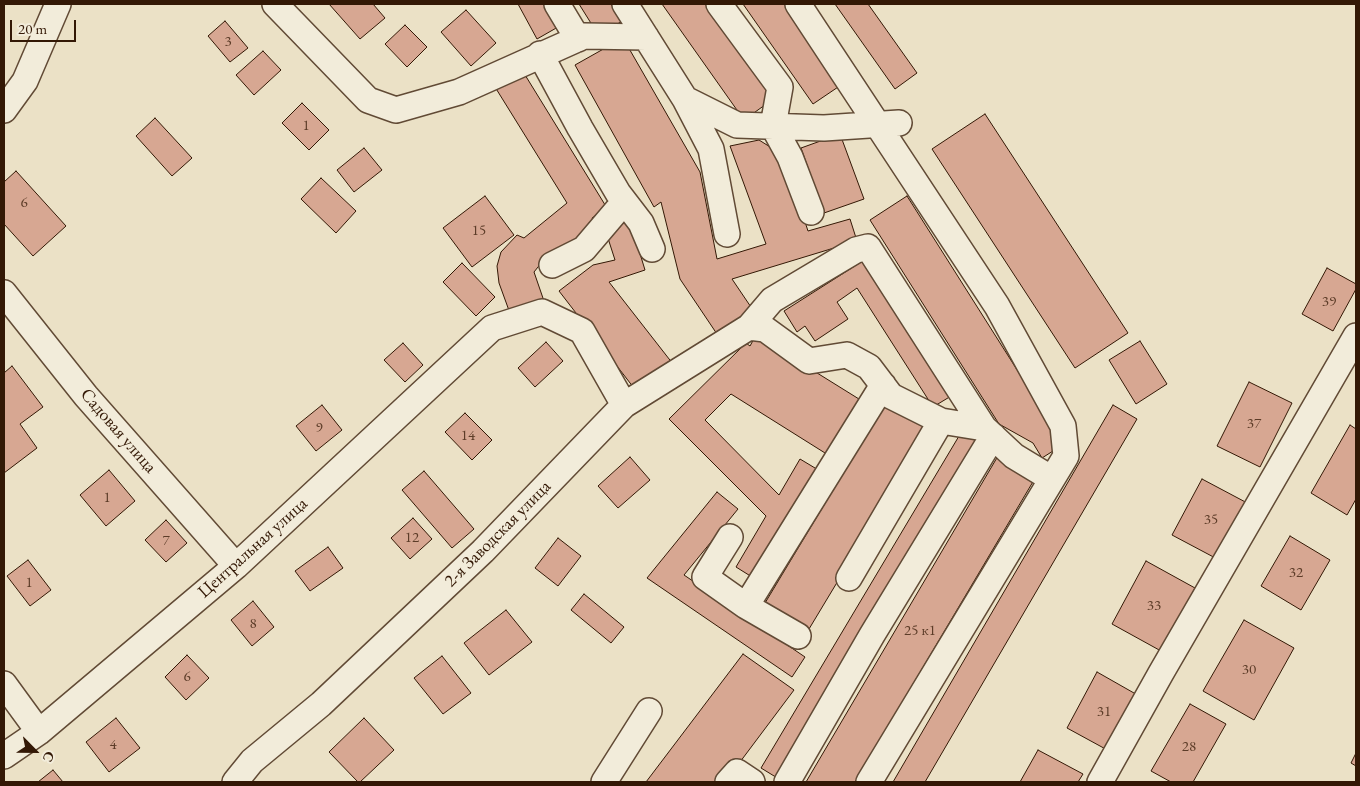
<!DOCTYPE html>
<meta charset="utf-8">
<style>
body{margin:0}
#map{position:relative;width:1360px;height:786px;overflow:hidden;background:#ebe1c6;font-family:"EB Garamond",serif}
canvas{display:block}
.frame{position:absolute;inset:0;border:5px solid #331805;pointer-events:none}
.north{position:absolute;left:10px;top:726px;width:50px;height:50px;-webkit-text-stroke:4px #f2ecda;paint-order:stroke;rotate:113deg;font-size:14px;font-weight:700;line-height:20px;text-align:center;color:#331805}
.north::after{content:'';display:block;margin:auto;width:18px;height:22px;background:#331805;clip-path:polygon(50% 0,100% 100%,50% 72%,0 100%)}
.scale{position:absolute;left:10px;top:20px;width:66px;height:22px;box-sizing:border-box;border:2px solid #331805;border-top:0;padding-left:6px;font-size:15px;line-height:18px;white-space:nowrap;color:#331805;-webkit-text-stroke:4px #f2ecda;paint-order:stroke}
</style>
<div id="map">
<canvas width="1360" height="786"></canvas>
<div class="frame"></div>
<div class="north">С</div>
<div class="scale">20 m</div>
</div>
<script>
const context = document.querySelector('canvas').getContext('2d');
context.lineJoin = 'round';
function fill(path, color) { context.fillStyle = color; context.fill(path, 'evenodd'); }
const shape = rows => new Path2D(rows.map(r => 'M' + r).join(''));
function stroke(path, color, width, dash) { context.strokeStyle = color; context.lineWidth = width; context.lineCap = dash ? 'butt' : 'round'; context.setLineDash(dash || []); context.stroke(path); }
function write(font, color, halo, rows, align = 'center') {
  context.font = font + ' "EB Garamond",serif'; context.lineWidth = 5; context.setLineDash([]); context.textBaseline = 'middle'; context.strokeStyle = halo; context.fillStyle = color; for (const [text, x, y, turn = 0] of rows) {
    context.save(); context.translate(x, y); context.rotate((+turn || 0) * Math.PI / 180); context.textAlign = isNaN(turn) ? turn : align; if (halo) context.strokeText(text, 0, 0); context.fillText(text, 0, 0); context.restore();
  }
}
const building = shape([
 [329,4,373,4,385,18,360,39,329,4],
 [518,4,545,4,558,27,537,39,518,4],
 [579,4,611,4,622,21,599,36,579,4],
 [662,4,710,4,776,97,744,120,662,4],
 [743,4,789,4,844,83,813,104,743,4],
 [835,4,868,4,917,73,895,89,835,4],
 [466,10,496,43,471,66,441,32,466,10],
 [225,21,248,48,230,62,208,36,225,21],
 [405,25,427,47,407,67,385,44,405,25],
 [623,38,700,172,717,259,766,244,730,146,759,140,783,155,808,231,850,219,857,241,732,279,755,313,719,337,680,279,661,202,654,207,575,65,623,38],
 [263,51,281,70,254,95,236,75,263,51],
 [522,70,607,208,592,218,597,226,542,262,534,272,545,304,511,316,499,283,497,266,501,252,517,235,524,238,567,203,495,87,522,70],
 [302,103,329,130,309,150,282,123,302,103],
 [985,114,1128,333,1075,368,932,149,985,114],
 [155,118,192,158,172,176,136,136,155,118],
 [840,134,864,199,824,213,801,148,840,134],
 [364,148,382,170,354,192,337,170,364,148],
 [16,171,66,226,33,256,4,224,4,182,16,171],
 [321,178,356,211,336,233,301,199,321,178],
 [485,196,514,235,472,267,443,228,485,196],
 [907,196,1064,444,1042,458,1033,443,999,424,870,220,907,196],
 [630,221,645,270,609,282,673,364,637,392,559,291,593,265,615,260,605,229,630,221],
 [869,257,956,393,933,407,857,288,837,302,848,319,815,341,805,326,797,332,784,311,869,257],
 [462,263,495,297,476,316,443,282,462,263],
 [1327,268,1356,284,1356,289,1333,331,1302,314,1327,268],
 [756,335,867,404,833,458,731,394,705,420,779,495,800,459,825,474,760,582,736,567,766,516,669,419,746,343,750,346,756,335],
 [1140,341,1167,384,1136,404,1109,360,1140,341],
 [546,342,563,361,535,387,518,368,546,342],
 [403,343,423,365,405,382,384,360,403,343],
 [12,366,43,407,20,424,37,448,4,473,4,373,12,366],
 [1249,382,1292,403,1260,467,1217,446,1249,382],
 [886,402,930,428,806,634,762,608,886,402],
 [322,405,342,430,316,451,296,426,322,405],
 [1113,405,1137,419,925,782,893,782,1113,405],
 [465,413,492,440,472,460,445,432,465,413],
 [1350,425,1356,429,1356,499,1347,515,1311,493,1350,425],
 [965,426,984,437,779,779,761,768,965,426],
 [998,456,1034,480,855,782,806,782,998,456],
 [630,457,650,480,618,508,598,486,630,457],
 [109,470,135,501,106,526,80,495,109,470],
 [424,471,474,529,452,548,402,490,424,471],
 [1202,479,1251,505,1221,561,1172,535,1202,479],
 [717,492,738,509,684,575,805,657,792,677,647,578,717,492],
 [413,518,432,539,410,559,391,538,413,518],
 [166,520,187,543,166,562,145,540,166,520],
 [1290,536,1330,560,1301,610,1261,586,1290,536],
 [558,538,581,556,558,586,535,568,558,538],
 [328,547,343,568,310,591,295,571,328,547],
 [28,560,51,590,30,606,7,576,28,560],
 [1146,561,1195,588,1161,651,1112,624,1146,561],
 [584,594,624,627,611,643,571,610,584,594],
 [253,601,274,627,252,646,231,620,253,601],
 [506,610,532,642,489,675,464,643,506,610],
 [1244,620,1294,648,1254,720,1203,691,1244,620],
 [743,654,794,690,725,782,646,782,743,654],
 [187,655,209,678,186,700,165,677,187,655],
 [442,656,471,693,443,714,414,678,442,656],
 [1097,672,1141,697,1111,752,1067,728,1097,672],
 [1190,704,1226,724,1193,782,1171,782,1151,771,1190,704],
 [116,718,140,748,109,772,86,742,116,718],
 [364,718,394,750,360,782,358,782,329,752,364,718],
 [1038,750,1083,774,1078,782,1020,782,1038,750],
 [1356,753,1356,766,1351,763,1356,753],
 [53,770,63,782,38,782,53,770]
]);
const minor = shape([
 [275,4,368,100,396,110,459,92,584,36,646,37],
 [557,4,578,39],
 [625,4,685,99,737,125,824,128,899,123],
 [719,4,780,87,773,126,790,157,811,212],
 [798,4,997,306,1063,426,1066,456,869,782],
 [540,54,580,128,618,193,641,223,652,249],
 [685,99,711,149,727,234],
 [4,110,25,81,58,4],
 [552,265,584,249,624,202],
 [4,293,86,396,236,566],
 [749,327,772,300,856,250,868,247,984,428],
 [624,405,749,327,765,329,809,361,847,355,869,367,891,396,941,421,984,428,1014,456,1052,479],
 [730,537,705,577,746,606,798,636],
 [849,578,941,421],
 [746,606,883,385],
 [4,684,39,732],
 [4,756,39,732,236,566,492,328,542,312,582,331,624,405,483,551,321,704,252,761,235,782],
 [604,782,649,711],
 [728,782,737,772,752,782],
 [787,782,872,635,993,436],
 [1100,782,1161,673,1356,336]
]);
const numberNames = [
 ["3",228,42],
 ["1",306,126],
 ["6",24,203],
 ["15",479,231],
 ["39",1329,302],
 ["37",1254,424],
 ["9",319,428],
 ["14",468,436],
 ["1",107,498],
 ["35",1211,520],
 ["12",412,538],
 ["7",166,541],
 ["32",1296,573],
 ["1",29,583],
 ["33",1154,606],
 ["8",253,624],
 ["25 к1",920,631],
 ["30",1249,670],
 ["6",187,677],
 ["31",1104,712],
 ["4",113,745],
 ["28",1189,747]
];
const streetNames = [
 ["Садовая улица",118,431,49],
 ["2-я Заводская улица",498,534,-45],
 ["Центральная улица",253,548,-42]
];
fill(building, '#d7a792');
stroke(building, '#331805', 1);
stroke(minor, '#614a35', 28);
stroke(minor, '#f2ecda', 25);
write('15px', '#5c3c28', null, numberNames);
write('18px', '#331805', '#f2ecda', streetNames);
</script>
